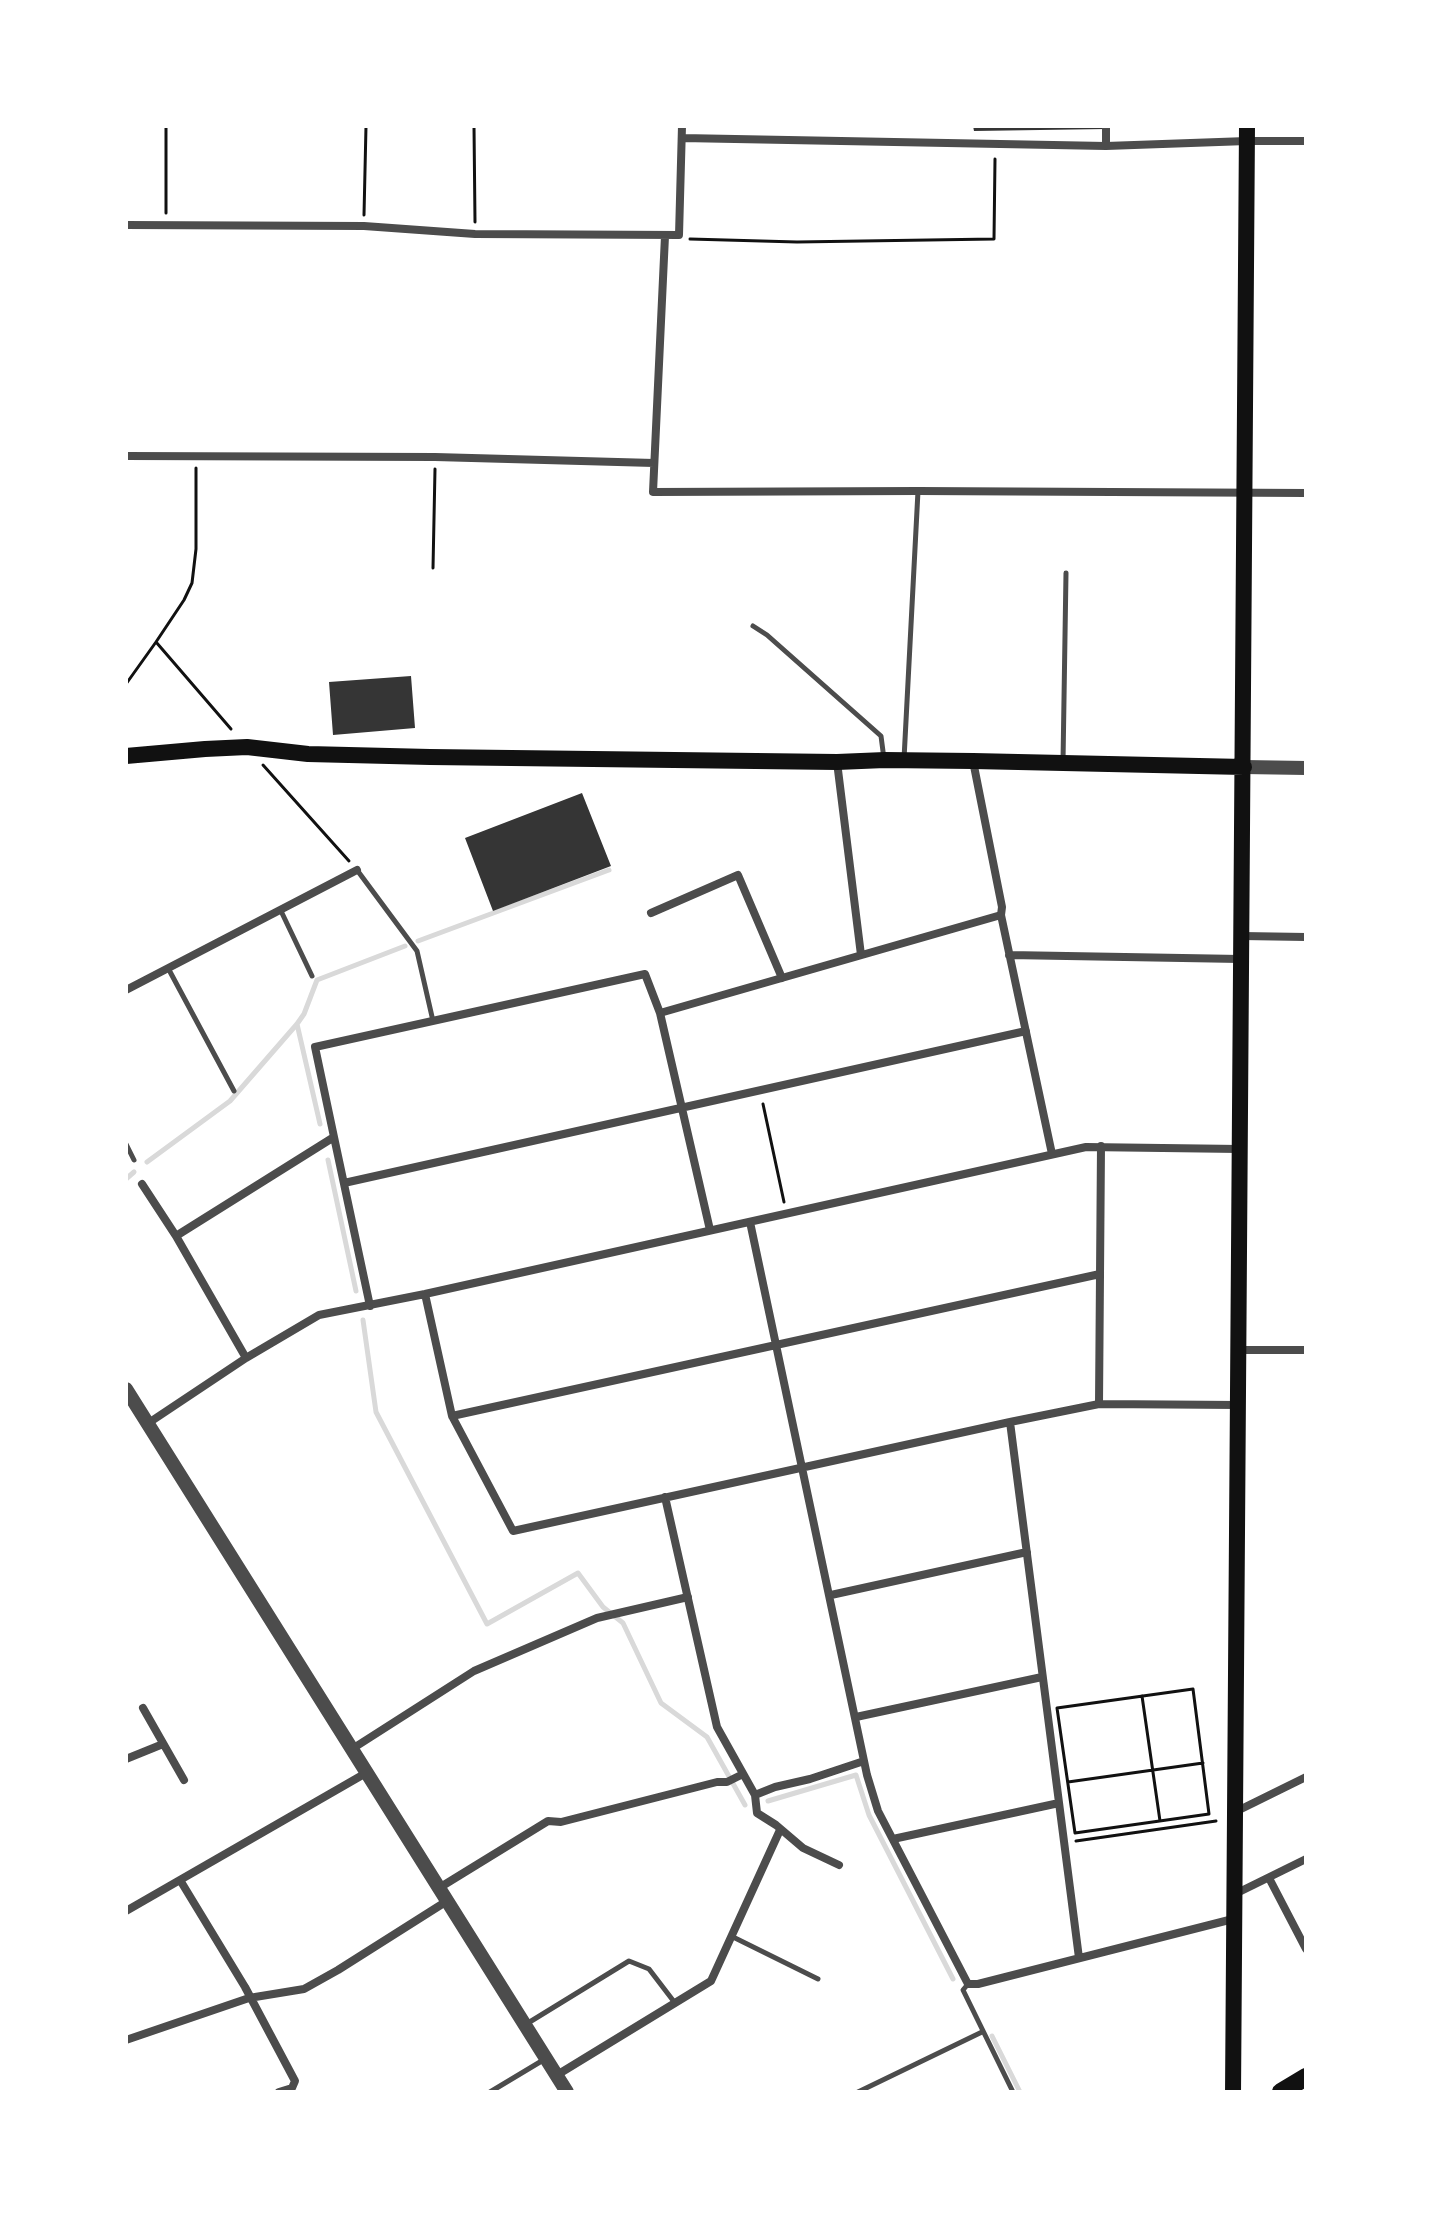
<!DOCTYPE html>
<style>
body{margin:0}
#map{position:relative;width:1432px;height:2218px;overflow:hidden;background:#fff;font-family:"Noto Sans",sans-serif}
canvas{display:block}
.frame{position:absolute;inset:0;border:128px solid #fff;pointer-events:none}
</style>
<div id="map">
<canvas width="1432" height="2218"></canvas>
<div class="frame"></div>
</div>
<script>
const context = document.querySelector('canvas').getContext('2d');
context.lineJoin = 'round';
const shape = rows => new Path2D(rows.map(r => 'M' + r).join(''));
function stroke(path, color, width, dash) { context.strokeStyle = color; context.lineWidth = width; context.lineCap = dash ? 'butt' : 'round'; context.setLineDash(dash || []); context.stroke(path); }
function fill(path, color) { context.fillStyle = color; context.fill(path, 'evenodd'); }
const stream = shape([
 [418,941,609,870],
 [297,1024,320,1124],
 [328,1160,356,1291],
 [147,1162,230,1101,297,1024,304,1014,317,980,405,946],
 [126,1179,134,1172],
 [363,1320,376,1412,487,1624,578,1573,603,1607,623,1623,661,1703,707,1737,745,1805],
 [768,1801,856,1775,869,1815,953,1979],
 [992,2036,1020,2092]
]);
const building = shape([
 [973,126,1106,126,1106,129,974,131],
 [411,676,415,728,333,735,329,682],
 [582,793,611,866,493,911,465,838]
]);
const path = shape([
 [474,126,475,222],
 [166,213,166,126],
 [364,215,366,126],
 [690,239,797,242,994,239,995,159],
 [196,468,196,549,192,583,184,600,156,642,231,729],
 [433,568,435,469],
 [126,684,156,642],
 [263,765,349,861],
 [763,1104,784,1202],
 [1193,1689,1209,1814,1075,1833,1057,1708,1193,1689],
 [1142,1696,1160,1821],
 [1068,1782,1203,1763],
 [1076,1841,1216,1821]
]);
const service = shape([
 [753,626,767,635,881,736,884,759],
 [904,759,918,491],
 [1063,762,1066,573],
 [357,870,417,951,433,1021],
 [281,911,312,976],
 [168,968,234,1091],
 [126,1144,134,1160],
 [731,1936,818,1979],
 [968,1984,963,1990,1013,2092],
 [528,2023,629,1961,649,1969,675,2003],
 [490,2092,545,2059],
 [858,2092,982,2032]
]);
const minor = shape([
 [682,138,1106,146,1247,141,1306,141],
 [1106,146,1106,126],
 [126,225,364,226,475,234,679,235,682,126],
 [665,236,653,492,918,491,1306,493],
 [126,456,435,457,654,463],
 [973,761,1002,907,1001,915,1052,1154],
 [837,762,861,955],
 [651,913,738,875,782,978],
 [1242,936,1306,937],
 [1009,955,1240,959],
 [126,990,357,870],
 [660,1013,1001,915],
 [334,1137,370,1306],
 [344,1183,1026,1031],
 [142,1184,176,1236],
 [750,1222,867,1775,878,1811,968,1984,978,1984,1233,1919],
 [425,1294,452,1416,513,1531,1010,1422,1099,1404,1238,1405],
 [1239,1350,1306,1350],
 [246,1358,176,1236,334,1137,315,1047,645,974,660,1013,710,1230],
 [1099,1404,1101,1146],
 [452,1416,1100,1274],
 [1010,1422,1079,1958],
 [147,1424,246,1358,319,1315,425,1294,1086,1147,1239,1149],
 [665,1497,717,1727,755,1795,757,1813,776,1825,803,1848,839,1865],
 [831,1595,1027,1552],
 [143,1708,184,1780],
 [856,1717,1042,1677],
 [352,1749,474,1671,597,1618,688,1597],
 [126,1759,163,1744],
 [755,1795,775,1787,810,1779,864,1761],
 [1235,1812,1306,1777],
 [893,1839,1059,1803],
 [1269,1878,1306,1949],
 [180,1880,245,1987,295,2081,292,2088,279,2092],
 [439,1888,548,1821,561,1822,717,1782,727,1782,743,1774],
 [1235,1894,1306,1859],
 [126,1911,366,1773],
 [126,2040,249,1998,304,1989,338,1970,447,1901],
 [557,2075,711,1981,780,1830]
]);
const tertiary = shape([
 [1244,767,1306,768],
 [126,1389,567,2092]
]);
const primary = shape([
 [126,756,205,749,247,747,308,754,430,757,837,762,885,760,973,761,1244,767],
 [1233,2092,1247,126]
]);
const trunk = shape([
 [1281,2092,1306,2077]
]);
stroke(stream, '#d9d9d9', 5);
fill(building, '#353535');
stroke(path, '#111', 3);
stroke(service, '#4c4c4c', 5);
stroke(minor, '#4c4c4c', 8);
stroke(tertiary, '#4c4c4c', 14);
stroke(primary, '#111', 16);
stroke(trunk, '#111', 18);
</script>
